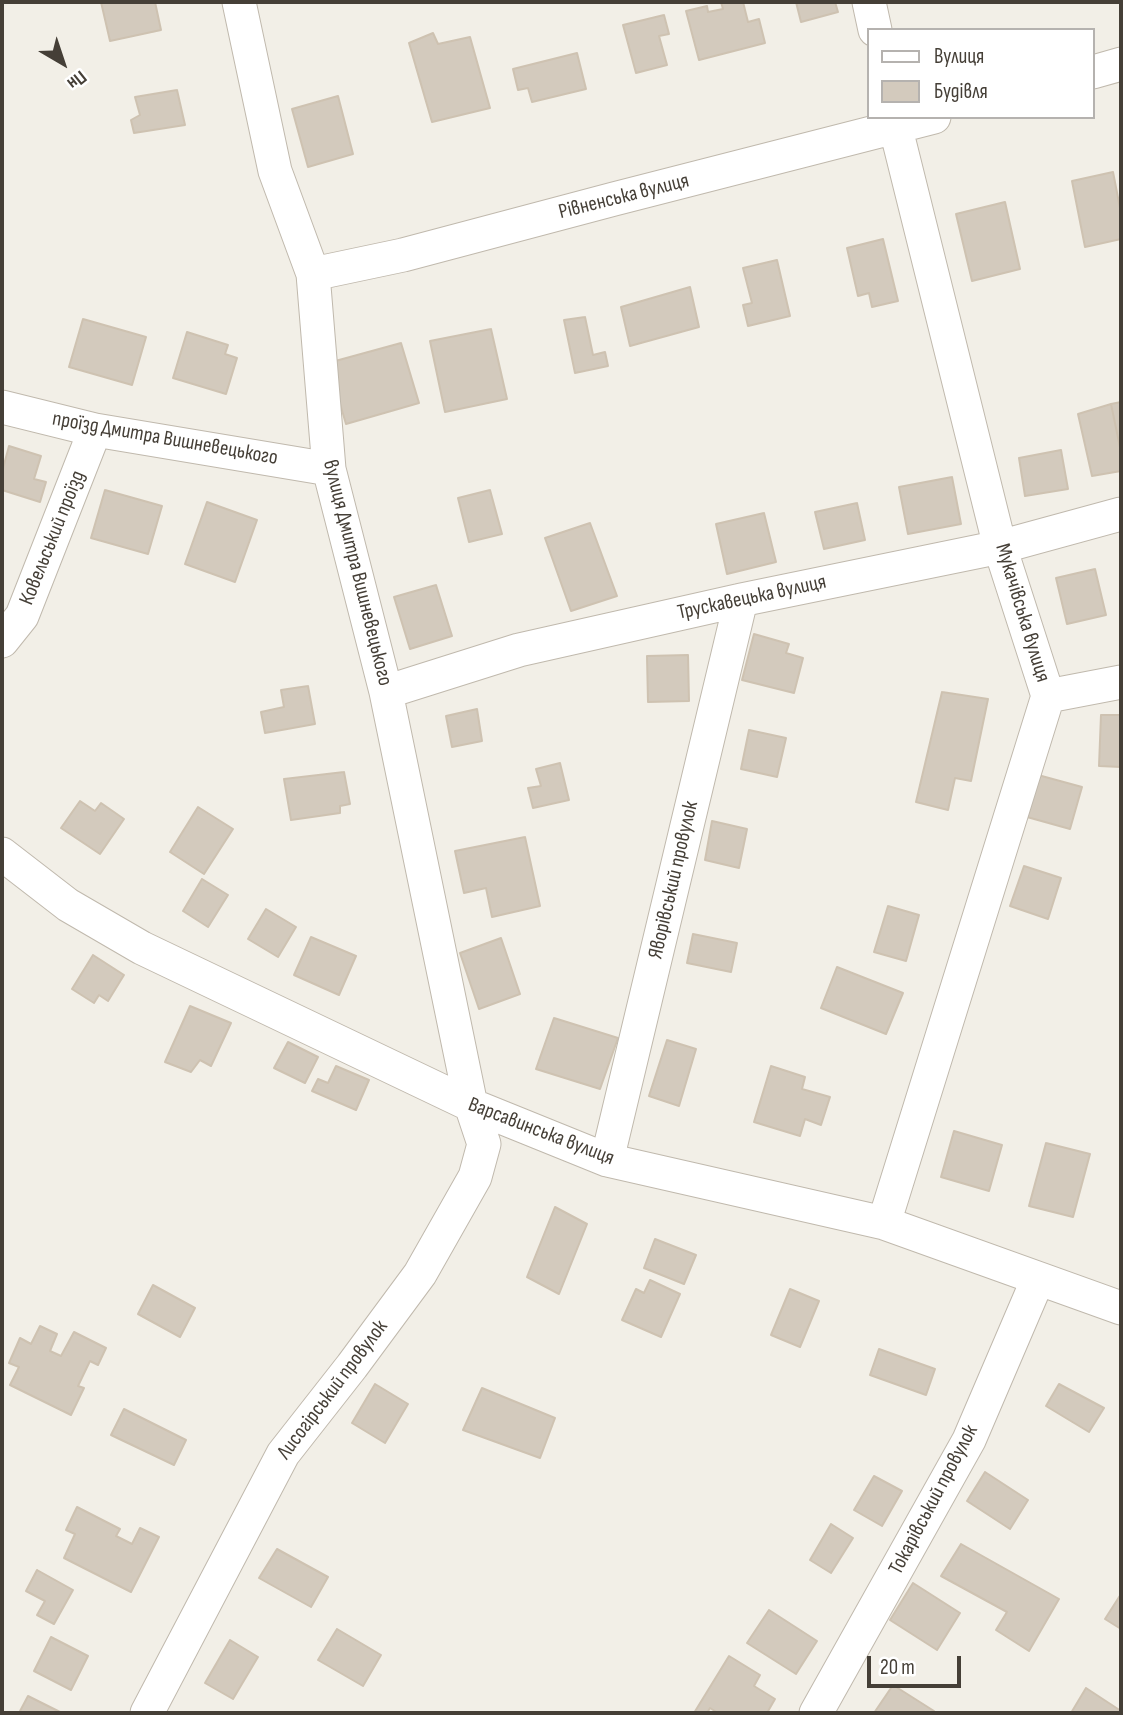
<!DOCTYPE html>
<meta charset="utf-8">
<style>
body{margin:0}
#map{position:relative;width:1123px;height:1715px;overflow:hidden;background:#f2efe7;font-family:"Sofia Sans Condensed",sans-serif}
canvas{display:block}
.frame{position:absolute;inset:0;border:4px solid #453f37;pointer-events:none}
.legend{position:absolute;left:867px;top:28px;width:228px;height:91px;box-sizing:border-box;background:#fff;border:2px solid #b5b2af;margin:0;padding:9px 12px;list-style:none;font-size:21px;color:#453f37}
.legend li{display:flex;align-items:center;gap:14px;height:35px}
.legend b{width:35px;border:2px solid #b5b2af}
.north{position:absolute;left:28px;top:28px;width:70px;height:70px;-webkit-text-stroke:5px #fff;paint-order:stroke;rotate:141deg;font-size:19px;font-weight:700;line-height:28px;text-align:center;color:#453f37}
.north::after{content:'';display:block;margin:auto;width:24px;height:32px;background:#453f37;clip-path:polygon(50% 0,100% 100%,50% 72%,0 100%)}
.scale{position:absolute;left:867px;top:1656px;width:94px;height:32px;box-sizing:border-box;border:4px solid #453f37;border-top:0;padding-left:9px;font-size:21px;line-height:24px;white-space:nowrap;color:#453f37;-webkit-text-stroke:5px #fff;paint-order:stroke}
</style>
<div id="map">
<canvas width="1123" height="1715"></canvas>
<div class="frame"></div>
<ul class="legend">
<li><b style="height:9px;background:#fff"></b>Вулиця</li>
<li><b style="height:19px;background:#d3cabd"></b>Будівля</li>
</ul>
<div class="north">Пн</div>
<div class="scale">20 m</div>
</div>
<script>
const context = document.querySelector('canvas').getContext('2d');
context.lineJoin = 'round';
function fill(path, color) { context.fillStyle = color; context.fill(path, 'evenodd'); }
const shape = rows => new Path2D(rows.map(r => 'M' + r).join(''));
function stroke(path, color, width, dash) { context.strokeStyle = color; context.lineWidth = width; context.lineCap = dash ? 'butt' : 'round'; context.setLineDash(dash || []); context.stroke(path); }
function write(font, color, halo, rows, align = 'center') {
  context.font = font + ' "Sofia Sans Condensed",sans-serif'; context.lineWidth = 6; context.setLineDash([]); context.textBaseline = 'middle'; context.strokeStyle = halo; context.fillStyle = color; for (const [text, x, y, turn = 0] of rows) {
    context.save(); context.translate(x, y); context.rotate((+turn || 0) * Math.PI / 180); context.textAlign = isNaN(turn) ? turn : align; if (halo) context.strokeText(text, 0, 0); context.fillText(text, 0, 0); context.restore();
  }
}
const building = shape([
 [101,2,155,2,161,30,110,41,101,2],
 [721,2,743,2,748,22,759,19,765,43,699,60,686,11,707,6,708,12,723,9,721,2],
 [796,2,835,2,838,12,801,22,796,2],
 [664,15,669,34,659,36,667,65,636,73,623,25,664,15],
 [433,33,438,44,470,37,490,108,432,122,409,43,433,33],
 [577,53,586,89,532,102,528,88,518,90,513,69,577,53],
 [177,90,185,125,134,133,131,120,140,115,135,97,177,90],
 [338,96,353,154,308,167,292,109,338,96],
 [1113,172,1121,213,1121,239,1085,247,1072,181,1113,172],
 [1005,202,1020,269,972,281,956,214,1005,202],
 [883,239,898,301,872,307,869,293,858,296,847,248,883,239],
 [777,260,790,316,748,326,743,305,752,303,743,268,777,260],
 [690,287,699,327,630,346,621,307,690,287],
 [585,317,593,355,605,352,608,366,575,373,564,320,585,317],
 [83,319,146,337,132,385,69,367,83,319],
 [491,329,507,399,445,412,430,341,491,329],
 [187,332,228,345,225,354,237,358,226,394,173,378,187,332],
 [401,343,419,403,346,424,328,363,401,343],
 [1121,402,1121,452,1111,404,1121,402],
 [1111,404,1121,452,1121,471,1092,476,1078,414,1111,404],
 [9,446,41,456,34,479,46,482,40,502,2,490,2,472,9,446],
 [1061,450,1068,489,1025,496,1019,458,1061,450],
 [952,477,961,524,908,534,899,487,952,477],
 [105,490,162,506,148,554,91,538,105,490],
 [490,490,502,534,469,542,458,498,490,490],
 [207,502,257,520,235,582,185,564,207,502],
 [857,503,865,540,824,549,815,512,857,503],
 [764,513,776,562,727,574,716,524,764,513],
 [590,523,617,596,571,611,545,538,590,523],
 [1095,569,1106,615,1067,624,1056,578,1095,569],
 [436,585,452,636,410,649,394,597,436,585],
 [754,634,789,644,786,653,803,658,794,693,742,680,754,634],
 [688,655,689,701,648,702,647,656,688,655],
 [308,686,315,724,265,733,261,712,284,707,281,690,308,686],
 [942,692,988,699,971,781,955,778,948,810,916,802,942,692],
 [477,709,482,741,452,747,446,716,477,709],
 [1101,715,1121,715,1121,767,1099,766,1101,715],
 [749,730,786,738,777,777,741,769,749,730],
 [560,763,569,800,533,808,528,788,541,786,536,769,560,763],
 [344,772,350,804,340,806,340,813,291,820,284,779,344,772],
 [1038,775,1082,787,1070,829,1027,817,1038,775],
 [80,801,95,811,101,803,124,819,100,854,61,828,80,801],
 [198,807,233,829,204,874,170,852,198,807],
 [712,821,747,829,739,868,705,860,712,821],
 [525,837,540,906,492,917,486,888,464,893,455,851,525,837],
 [1024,866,1061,878,1048,919,1010,906,1024,866],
 [202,879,228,895,208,927,183,911,202,879],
 [888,906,919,915,906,961,874,952,888,906],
 [266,909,296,927,278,957,248,939,266,909],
 [693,934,737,943,731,972,687,963,693,934],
 [311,937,356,956,339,995,294,975,311,937],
 [501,938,520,994,479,1009,460,953,501,938],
 [93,955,124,975,108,1001,99,995,94,1003,72,989,93,955],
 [837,967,903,993,886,1034,821,1008,837,967],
 [190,1006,231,1023,211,1066,200,1060,191,1072,165,1062,190,1006],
 [554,1018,618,1038,600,1089,536,1069,554,1018],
 [667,1040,696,1049,679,1106,649,1096,667,1040],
 [288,1042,318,1057,305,1083,274,1068,288,1042],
 [336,1066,369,1080,356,1110,312,1091,318,1079,328,1083,336,1066],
 [771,1066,805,1077,802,1089,830,1097,821,1125,805,1119,800,1136,754,1122,771,1066],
 [954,1131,1002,1145,989,1191,941,1177,954,1131],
 [1046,1143,1090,1154,1073,1217,1029,1206,1046,1143],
 [555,1207,587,1224,559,1294,527,1277,555,1207],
 [655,1239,696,1255,684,1284,644,1268,655,1239],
 [650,1280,680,1294,661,1337,622,1320,636,1289,644,1293,650,1280],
 [153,1285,195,1308,180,1337,138,1314,153,1285],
 [790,1289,819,1301,800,1347,771,1335,790,1289],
 [40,1326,57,1334,50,1351,61,1356,74,1332,106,1348,98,1365,90,1361,78,1386,84,1388,71,1415,10,1385,19,1367,9,1363,20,1338,31,1344,40,1326],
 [879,1349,935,1369,926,1395,870,1375,879,1349],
 [375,1384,408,1404,385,1443,352,1423,375,1384],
 [1059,1384,1104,1408,1089,1432,1046,1406,1059,1384],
 [482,1388,555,1418,540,1458,463,1430,482,1388],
 [124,1409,186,1440,174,1465,111,1435,124,1409],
 [985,1472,1028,1500,1010,1529,967,1501,985,1472],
 [874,1476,902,1491,882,1526,854,1510,874,1476],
 [77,1507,120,1529,116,1536,132,1544,140,1528,159,1537,131,1592,64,1558,75,1534,66,1530,77,1507],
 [831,1524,853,1538,831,1573,810,1560,831,1524],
 [961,1544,1059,1599,1029,1651,996,1630,1007,1612,941,1576,961,1544],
 [277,1549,328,1577,311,1607,259,1578,277,1549],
 [37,1570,73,1590,54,1624,37,1615,45,1601,26,1591,37,1570],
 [913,1583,960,1613,937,1650,890,1620,913,1583],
 [1121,1594,1121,1629,1105,1619,1121,1594],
 [769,1610,817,1641,796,1674,747,1643,769,1610],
 [337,1629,381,1655,363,1686,318,1660,337,1629],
 [51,1637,88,1656,71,1690,34,1671,51,1637],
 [230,1640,258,1657,233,1699,205,1683,230,1640],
 [729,1656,760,1675,754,1686,775,1699,767,1713,718,1713,710,1708,707,1713,694,1713,729,1656],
 [893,1685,934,1711,933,1713,874,1713,893,1685],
 [1086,1688,1121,1711,1121,1713,1071,1713,1086,1688],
 [28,1696,62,1713,19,1713,28,1696]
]);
const minor = shape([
 [869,2,875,30],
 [1093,72,1121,64],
 [313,274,403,255,614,199,934,117],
 [2,407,95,430,329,469],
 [2,641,22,616,95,430],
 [386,692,519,650,741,600,1000,547,1121,514],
 [1048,696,1121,682],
 [2,854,68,905,142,948,471,1105,607,1160,884,1223,1121,1308],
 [607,1160,741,600],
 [884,1223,1048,696,1000,547,893,117],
 [147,1713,283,1454,352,1366,420,1274,475,1177,484,1144,471,1105,386,692,329,469,313,274,275,171,239,2],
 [816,1713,969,1440,1038,1279]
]);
const streetNames = [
 ["Рівненська вулиця",624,197,-14],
 ["проїзд Дмитра Вишневецького",165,439,10],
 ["Ковельський проїзд",53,538,-68],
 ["вулиця Дмитра Вишневецького",357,573,76],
 ["Трускавецька вулиця",752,598,-12],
 ["Мукачівська вулиця",1022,613,73],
 ["Яворівський провулок",674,880,-77],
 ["Варсавинська вулиця",541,1132,21],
 ["Лисогірський провулок",333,1390,-53],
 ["Токарівський провулок",934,1500,-62]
];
fill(building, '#d3cabd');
stroke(building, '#cec2b1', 2);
stroke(minor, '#c0b9ad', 35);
stroke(minor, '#fff', 33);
write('21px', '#453f37', '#fff', streetNames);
</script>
